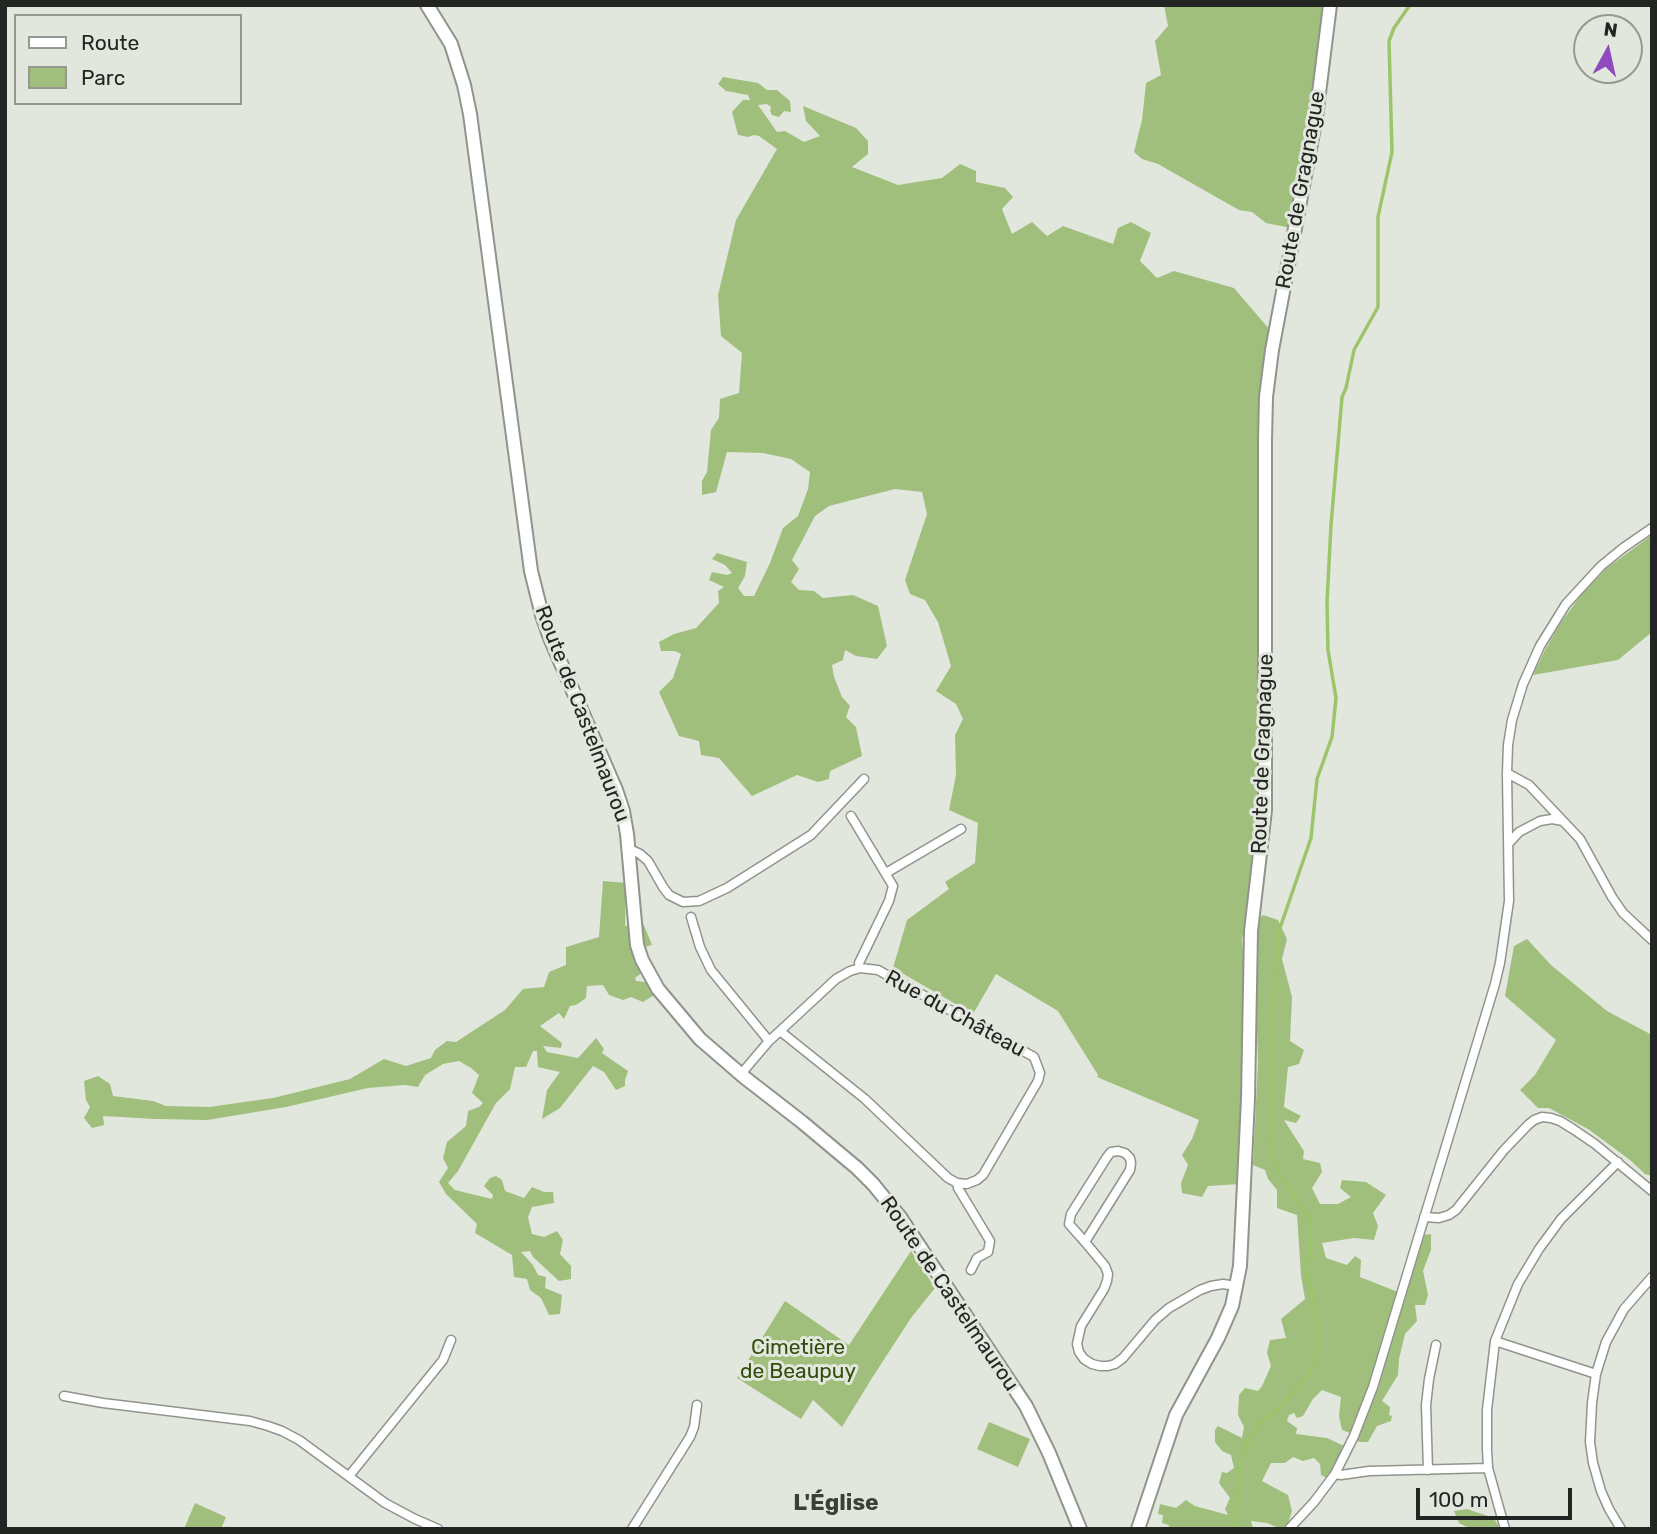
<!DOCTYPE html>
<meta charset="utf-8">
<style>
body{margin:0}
#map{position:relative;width:1657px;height:1534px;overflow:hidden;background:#e2e7dd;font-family:Rubik,sans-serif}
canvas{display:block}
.frame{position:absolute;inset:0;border:7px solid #232522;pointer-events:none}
.legend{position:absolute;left:14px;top:14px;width:228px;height:91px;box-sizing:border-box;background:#e2e7dd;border:2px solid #969992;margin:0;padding:9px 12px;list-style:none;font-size:21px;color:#232522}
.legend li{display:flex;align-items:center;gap:14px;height:35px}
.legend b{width:35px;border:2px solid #969992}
.north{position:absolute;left:1573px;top:14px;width:70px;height:70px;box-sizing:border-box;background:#e2e7dd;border:2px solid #969992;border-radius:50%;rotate:8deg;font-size:19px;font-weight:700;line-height:28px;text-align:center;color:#232522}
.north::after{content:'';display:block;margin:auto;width:24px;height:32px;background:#8f4abe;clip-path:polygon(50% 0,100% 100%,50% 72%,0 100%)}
.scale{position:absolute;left:1416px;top:1488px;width:156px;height:32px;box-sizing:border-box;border:4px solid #232522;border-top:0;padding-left:9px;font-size:21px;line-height:24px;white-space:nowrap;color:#232522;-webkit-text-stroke:5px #e2e7dd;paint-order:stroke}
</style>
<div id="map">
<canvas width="1657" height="1534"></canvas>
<div class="frame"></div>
<ul class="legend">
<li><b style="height:9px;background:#fff"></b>Route</li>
<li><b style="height:19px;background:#a0bf7d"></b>Parc</li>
</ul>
<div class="north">N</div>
<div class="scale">100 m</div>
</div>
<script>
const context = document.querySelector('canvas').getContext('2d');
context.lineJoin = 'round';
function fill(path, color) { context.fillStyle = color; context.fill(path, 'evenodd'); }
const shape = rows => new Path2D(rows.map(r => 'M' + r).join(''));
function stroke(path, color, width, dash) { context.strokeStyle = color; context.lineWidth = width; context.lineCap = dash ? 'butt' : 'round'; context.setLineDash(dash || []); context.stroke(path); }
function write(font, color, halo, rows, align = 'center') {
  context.font = font + ' Rubik,sans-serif'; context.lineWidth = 6; context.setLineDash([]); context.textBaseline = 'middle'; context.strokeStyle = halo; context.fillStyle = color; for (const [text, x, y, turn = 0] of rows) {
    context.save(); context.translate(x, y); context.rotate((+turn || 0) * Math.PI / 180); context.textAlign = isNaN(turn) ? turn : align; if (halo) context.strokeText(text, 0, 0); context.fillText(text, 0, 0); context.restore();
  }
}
const green = shape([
 [1164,5,1324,5,1315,93,1291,228,1266,223,1252,212,1239,210,1158,164,1142,159,1134,152,1142,120,1146,83,1161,75,1155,41,1168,26],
 [723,77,758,83,767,90,777,90,790,101,791,112,784,111,779,117,772,115,770,111,771,107,767,104,758,105,777,132,785,131,804,142,820,136,806,121,803,106,856,128,868,141,868,154,852,167,898,185,942,178,960,164,976,171,976,182,1005,188,1013,197,1002,209,1012,234,1032,222,1047,236,1063,226,1113,244,1118,228,1131,222,1151,233,1140,261,1157,278,1174,271,1234,288,1270,330,1264,363,1261,396,1258,498,1260,641,1259,803,1253,873,1242,940,1245,970,1240,1184,1208,1186,1202,1197,1182,1193,1181,1183,1188,1165,1182,1155,1192,1139,1199,1120,1097,1077,1098,1075,1058,1011,996,974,973,1014,893,968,907,920,949,889,945,882,975,863,978,823,949,810,956,775,955,735,963,719,956,704,936,691,951,666,938,622,925,600,910,594,905,580,927,514,922,492,895,489,829,506,815,516,792,560,799,569,791,582,799,590,814,591,823,598,853,595,878,606,887,646,877,659,856,656,845,650,843,660,832,665,834,677,842,697,850,706,846,717,856,727,862,756,830,771,829,779,818,782,797,775,752,796,719,758,701,755,699,741,679,736,659,692,673,678,681,654,675,651,661,651,659,642,674,634,696,628,719,603,718,591,724,587,709,580,712,572,727,575,732,573,725,565,712,559,717,553,747,562,745,576,738,588,744,596,754,596,770,563,783,528,798,516,808,489,810,472,791,459,763,453,727,452,716,492,702,495,702,481,707,472,711,430,719,418,720,399,739,393,742,353,721,336,718,295,736,220,777,149,759,136,754,135,748,137,738,135,732,112,743,100,750,100,748,95,726,91,718,84],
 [1652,535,1652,632,1618,660,1533,675,1545,650,1560,624,1581,595,1607,568],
 [603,881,626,883,625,926,643,923,652,945,635,950,643,972,635,978,636,981,645,982,656,994,643,1002,631,997,623,1000,609,995,603,985,587,986,586,998,576,1005,570,1006,564,1019,559,1013,540,1026,562,1043,561,1048,543,1046,547,1052,578,1058,596,1038,604,1049,602,1053,628,1071,625,1080,625,1086,616,1090,604,1072,593,1066,560,1108,542,1119,547,1090,560,1072,538,1067,537,1051,533,1051,526,1067,515,1067,510,1089,496,1103,458,1171,448,1183,455,1190,492,1199,493,1195,484,1186,490,1178,496,1176,502,1180,505,1191,524,1198,532,1187,544,1192,553,1192,554,1203,532,1207,528,1217,532,1234,544,1237,557,1231,563,1240,560,1254,571,1266,571,1279,559,1281,533,1257,530,1251,521,1252,533,1265,538,1275,546,1277,545,1288,562,1295,560,1314,549,1315,541,1298,530,1290,527,1279,514,1277,512,1255,475,1233,477,1224,446,1194,439,1182,448,1168,443,1158,447,1142,466,1126,468,1111,479,1107,483,1103,472,1093,479,1075,471,1068,459,1061,443,1064,425,1075,418,1087,405,1085,368,1088,286,1107,207,1120,155,1119,103,1116,104,1125,92,1128,84,1118,90,1107,86,1100,84,1081,98,1076,110,1084,113,1096,153,1101,166,1106,209,1107,273,1098,350,1079,384,1059,406,1066,431,1058,435,1050,447,1041,456,1042,505,1010,523,989,544,987,549,972,566,965,566,947,599,937],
 [1263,915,1278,920,1287,939,1282,959,1292,997,1290,1041,1304,1050,1299,1064,1288,1067,1284,1107,1301,1116,1296,1123,1284,1120,1304,1151,1303,1159,1320,1163,1322,1172,1312,1188,1320,1204,1338,1204,1351,1197,1340,1188,1342,1180,1366,1182,1386,1195,1373,1213,1378,1226,1374,1240,1354,1238,1322,1243,1326,1258,1347,1265,1355,1256,1361,1260,1360,1277,1403,1294,1422,1235,1431,1234,1431,1250,1423,1271,1428,1295,1425,1305,1415,1305,1417,1321,1405,1334,1399,1359,1398,1375,1382,1401,1390,1407,1389,1415,1392,1416,1391,1421,1377,1426,1368,1442,1359,1442,1350,1433,1342,1430,1339,1416,1341,1397,1322,1390,1313,1399,1303,1416,1297,1418,1294,1413,1289,1415,1287,1421,1297,1428,1296,1434,1327,1438,1344,1446,1342,1459,1329,1479,1321,1475,1320,1464,1314,1458,1303,1461,1293,1457,1285,1463,1271,1463,1262,1481,1288,1495,1292,1511,1286,1529,1281,1529,1267,1523,1251,1521,1253,1529,1168,1529,1169,1525,1162,1523,1163,1515,1158,1514,1160,1504,1176,1508,1186,1500,1195,1506,1228,1515,1225,1509,1230,1498,1219,1483,1222,1472,1227,1473,1234,1468,1231,1455,1222,1451,1215,1442,1215,1430,1218,1426,1242,1438,1244,1427,1238,1415,1239,1395,1245,1388,1258,1391,1262,1386,1271,1366,1267,1353,1270,1340,1286,1338,1281,1319,1305,1299,1301,1276,1297,1215,1277,1208,1277,1190,1268,1179,1265,1170,1253,1165,1258,1063,1257,1027,1253,1016,1255,921],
 [1527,939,1551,965,1607,1011,1652,1035,1652,1176,1645,1174,1630,1160,1588,1129,1549,1108,1538,1108,1520,1090,1535,1075,1556,1040,1505,996,1514,946],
 [911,1251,935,1288,911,1318,872,1378,842,1427,813,1400,801,1419,737,1378,785,1301,849,1345],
 [989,1422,1030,1439,1018,1467,977,1449],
 [195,1503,226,1517,221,1529,184,1529],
 [1467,1509,1494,1518,1500,1529,1471,1529,1459,1523,1454,1511]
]);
const stream = shape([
 [1236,1529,1237,1495,1241,1454,1261,1422,1282,1405,1308,1375,1315,1364,1317,1355,1318,1342,1316,1308,1307,1275,1311,1233,1308,1216,1277,1170,1273,1162,1270,1145,1273,1005,1280,928,1311,838,1317,779,1332,737,1336,698,1328,650,1327,602,1331,525,1342,397,1346,388,1354,350,1378,307,1378,217,1392,152,1389,41,1394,28,1410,5]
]);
const street = shape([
 [1507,773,1529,785,1563,821,1552,819,1540,821,1519,832,1509,843],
 [851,816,893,886,889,901,859,963,860,968],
 [1563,821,1580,839,1612,897,1623,913,1652,940],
 [629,852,634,851,640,854,648,861,663,887,669,895,683,902,699,901,727,888,811,835,864,779],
 [886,873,961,829],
 [691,917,700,947,711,970,769,1041],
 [741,1074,769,1041,780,1031,836,979,850,971,860,968,878,970,1034,1057,1040,1073,1038,1081,983,1175,977,1180,967,1184,957,1183,948,1178,865,1099,780,1031],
 [957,1183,958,1188,990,1241,988,1252,977,1258,971,1270],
 [1424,1217,1439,1218,1449,1215,1456,1210,1504,1150,1528,1125,1534,1120,1542,1117,1551,1118,1560,1121,1573,1129,1595,1144,1652,1191],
 [1085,1242,1069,1224,1071,1214,1107,1157,1111,1152,1118,1151,1125,1153,1130,1158,1131,1163,1130,1170,1085,1242,1105,1266,1108,1274,1107,1281,1104,1289,1081,1326,1077,1344,1079,1352,1084,1359,1092,1364,1100,1366,1108,1366,1115,1364,1123,1358,1155,1320,1169,1308,1200,1290,1211,1286,1223,1284,1236,1286],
 [1495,1341,1596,1374],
 [64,1396,103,1403,250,1421,268,1426,282,1431,299,1440,385,1503,415,1519,438,1529],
 [1428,1470,1426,1405,1429,1379,1436,1345],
 [1335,1474,1341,1475,1369,1471,1488,1468],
 [349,1476,443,1360,451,1340],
 [632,1529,690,1437,694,1427,697,1405],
 [1289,1529,1314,1502,1335,1474,1354,1436,1373,1387,1495,984,1500,963,1509,901,1507,773,1508,745,1512,720,1523,684,1540,646,1566,604,1601,566,1623,548,1652,528],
 [1505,1529,1488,1468,1487,1449,1487,1410,1495,1341,1518,1284,1539,1249,1561,1219,1618,1162],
 [1621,1529,1609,1509,1601,1491,1593,1463,1590,1442,1592,1403,1596,1374,1606,1342,1624,1309,1652,1277]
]);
const secondary = shape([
 [427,5,451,44,464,85,470,114,531,571,542,615,550,638,616,790,623,811,627,834,637,945,642,960,658,989,700,1039,744,1077,802,1122,857,1168,873,1184,900,1217,1026,1406,1049,1453,1080,1529],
 [1138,1529,1176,1415,1218,1338,1232,1306,1240,1266,1248,1099,1251,931,1265,810,1265,440,1266,397,1272,350,1316,117,1330,5]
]);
const streetNames = [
 ["Route de Gragnague",1301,190,-80],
 ["Route de Castelmaurou",582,714,69],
 ["Route de Gragnague",1263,754,-88],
 ["Rue du Château",955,1014,29],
 ["Route de Castelmaurou",949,1294,56]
];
const parkNames = [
 ["Cimetière",798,1348],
 ["de Beaupuy",798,1372]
];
const neighbourhoodNames = [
 ["L'Église",836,1503]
];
fill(green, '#a0bf7d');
stroke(stream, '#9cc46b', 3.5);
stroke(street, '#90948b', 11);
stroke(secondary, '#90948b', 16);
stroke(street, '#fff', 8);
stroke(secondary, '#fff', 12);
write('21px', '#232522', '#e2e7dd', streetNames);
write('21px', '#334c0b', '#e2e7dd', parkNames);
write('bold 23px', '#3c3f38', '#e2e7dd', neighbourhoodNames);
</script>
